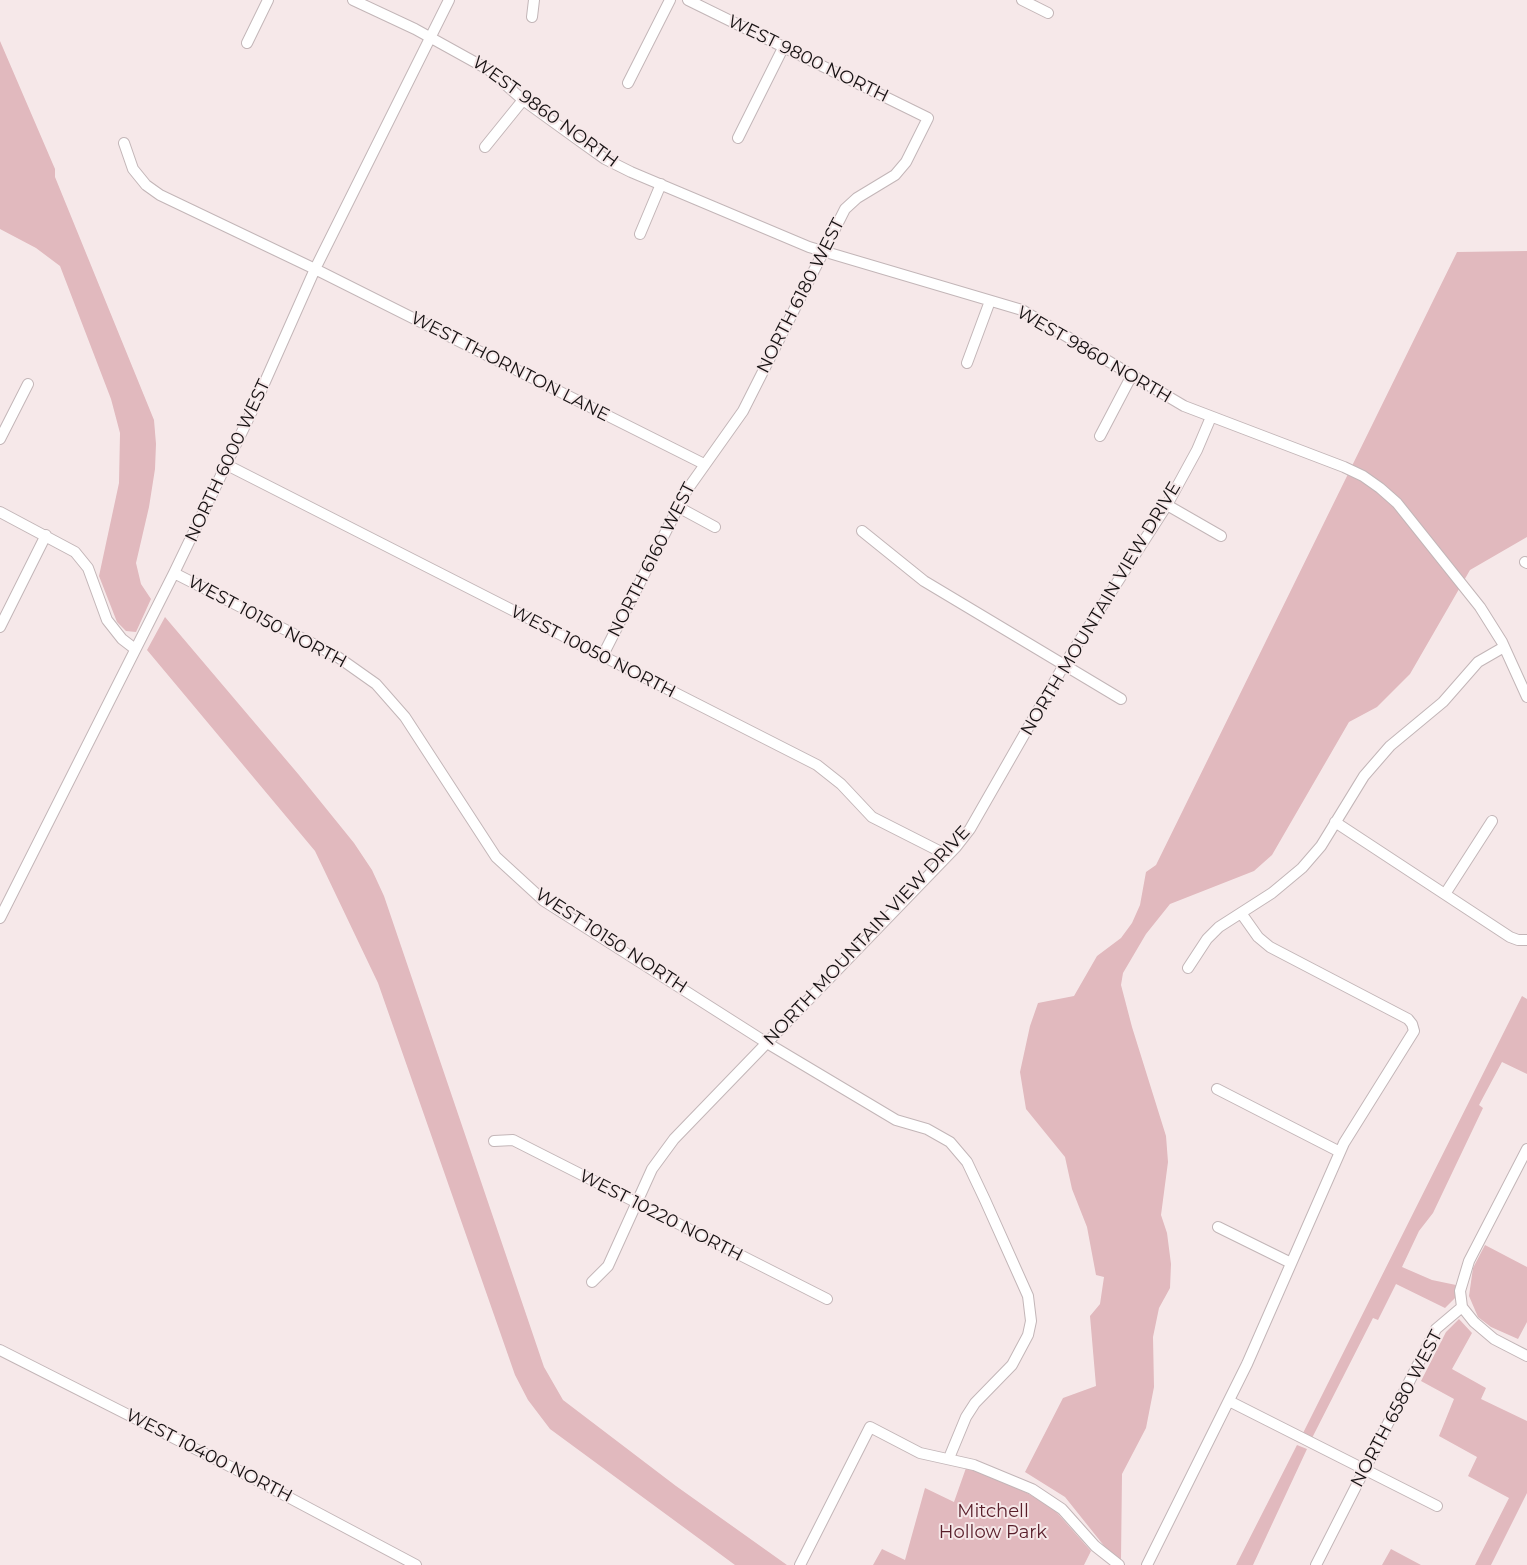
<!DOCTYPE html>
<style>
body{margin:0}
canvas{display:block;background:#f6e8e9}
</style>
<canvas width="1527" height="1565"></canvas>
<script>
const context = document.querySelector('canvas').getContext('2d');
context.lineJoin = 'round';
function fill(path, color) { context.fillStyle = color; context.fill(path, 'evenodd'); }
const shape = rows => new Path2D(rows.map(r => 'M' + r).join(''));
function stroke(path, color, width, dash) { context.strokeStyle = color; context.lineWidth = width; context.lineCap = dash ? 'butt' : 'round'; context.setLineDash(dash || []); context.stroke(path); }
function write(font, color, halo, rows, align = 'center') {
  context.font = font + ' Montserrat,sans-serif'; context.lineWidth = 4; context.setLineDash([]); context.textBaseline = 'middle'; context.strokeStyle = halo; context.fillStyle = color; for (const [text, x, y, turn = 0] of rows) {
    context.save(); context.translate(x, y); context.rotate((+turn || 0) * Math.PI / 180); context.textAlign = isNaN(turn) ? turn : align; if (halo) context.strokeText(text, 0, 0); context.fillText(text, 0, 0); context.restore();
  }
}
const green = shape([
 [0,41,55,169,55,177,154,420,156,444,155,469,149,507,136,563,141,584,151,599,136,632,126,631,117,622,99,576,119,483,120,433,111,399,60,266,36,248,0,229],
 [1527,251,1527,537,1470,570,1410,674,1377,707,1349,722,1272,855,1254,871,1170,904,1146,934,1123,973,1121,985,1132,1027,1166,1136,1168,1162,1161,1215,1167,1233,1171,1264,1170,1288,1159,1308,1153,1337,1154,1387,1146,1428,1122,1474,1121,1560,1109,1552,1065,1497,1025,1472,1063,1398,1096,1386,1090,1316,1100,1304,1104,1277,1096,1275,1087,1227,1072,1189,1065,1157,1026,1109,1020,1072,1030,1026,1038,1003,1074,996,1097,956,1121,938,1132,923,1140,905,1146,872,1156,865,1457,252],
 [165,617,299,775,354,843,372,870,384,896,544,1367,563,1400,676,1486,787,1565,735,1565,550,1429,528,1400,515,1375,378,983,315,851,147,650],
 [1522,996,1527,999,1527,1074,1502,1062,1479,1105,1483,1108,1433,1213,1419,1231,1402,1267,1432,1280,1456,1285,1455,1298,1445,1308,1396,1284,1378,1320,1373,1318,1311,1440,1302,1435],
 [1485,1245,1527,1267,1527,1322,1518,1339,1491,1327,1478,1317,1469,1296,1473,1268],
 [1459,1319,1472,1333,1452,1369,1486,1388,1481,1399,1527,1421,1527,1493,1491,1565,1475,1565,1509,1498,1468,1476,1477,1457,1439,1436,1454,1399,1421,1381,1446,1332],
 [1297,1445,1307,1449,1253,1565,1236,1565],
 [966,1468,1002,1479,1052,1507,1091,1551,1084,1565,873,1565,882,1549,905,1560,925,1488,954,1502],
 [1391,1549,1421,1565,1382,1565]
]);
const minor = shape([
 [353,0,415,29,489,70,523,100,581,142,605,159,631,172,809,247,1022,310,1184,406,1344,467,1363,476,1380,488,1397,503,1480,607,1502,642,1527,697],
 [1022,0,1048,13],
 [532,17,534,0],
 [247,43,268,0],
 [628,83,670,0],
 [738,138,783,48],
 [124,143,133,169,146,185,160,195,315,269,704,464],
 [485,147,523,100],
 [640,234,661,184],
 [967,363,990,301],
 [1100,436,1132,375],
 [0,439,28,384],
 [227,465,817,765,841,784,872,817,947,855],
 [1167,505,1221,536],
 [678,507,715,527],
 [0,512,75,552,88,568,107,620,122,639,135,649],
 [862,531,924,581,1121,699],
 [1525,562,1527,563],
 [174,573,335,655,376,684,405,717,496,857,544,901,767,1043,896,1120,927,1129,950,1142,967,1162,985,1200,1028,1296,1031,1321,1028,1335,1012,1365,975,1403,966,1417,949,1458],
 [0,627,46,535],
 [602,657,687,490,743,411,845,209,857,198,895,175,906,162,928,118,688,0],
 [1335,822,1510,937,1518,940,1527,940],
 [1445,894,1492,821],
 [0,918,174,573,252,411,315,269,449,0],
 [1188,968,1207,939,1219,927,1272,893,1302,868,1321,846,1364,776,1390,746,1443,702,1478,662,1504,647],
 [1217,1089,1340,1152],
 [494,1141,513,1140,827,1299],
 [1218,1227,1291,1263],
 [592,1282,608,1266,652,1169,674,1139,956,847,970,829,1064,665,1167,505,1197,450,1211,417],
 [1462,1307,1474,1322,1494,1339,1527,1356],
 [0,1350,241,1472,416,1565],
 [1229,1401,1437,1506],
 [800,1565,870,1427,920,1453,974,1465,1032,1489,1062,1509,1095,1546,1119,1565],
 [1147,1565,1247,1364,1344,1143,1414,1031,1412,1024,1408,1019,1270,947,1258,937,1241,913],
 [1316,1565,1436,1329,1462,1307,1460,1291,1469,1261,1527,1149]
]);
const streetNames = [
 ["WEST 9800 NORTH",808,59,26],
 ["WEST 9860 NORTH",545,112,36],
 ["NORTH 6180 WEST",801,296,-63],
 ["WEST 9860 NORTH",1094,355,30],
 ["WEST THORNTON LANE",510,367,27],
 ["NORTH 6000 WEST",228,461,-65],
 ["NORTH 6160 WEST",652,560,-63],
 ["NORTH MOUNTAIN VIEW DRIVE",1101,609,-59],
 ["WEST 10150 NORTH",267,622,28],
 ["WEST 10050 NORTH",593,652,27],
 ["NORTH MOUNTAIN VIEW DRIVE",867,936,-47],
 ["WEST 10150 NORTH",611,941,33],
 ["WEST 10220 NORTH",661,1216,27],
 ["NORTH 6580 WEST",1397,1409,-62],
 ["WEST 10400 NORTH",209,1456,27]
];
const parkNames = [
 ["Mitchell",993,1512],
 ["Hollow Park",993,1533]
];
fill(green, '#e1b9be');
stroke(minor, '#c3b6b8', 12);
stroke(minor, '#fff', 10);
write('18px', '#171213', '#f6e8e9', streetNames);
write('18px', '#581e2a', '#f6e8e9', parkNames);
</script>
